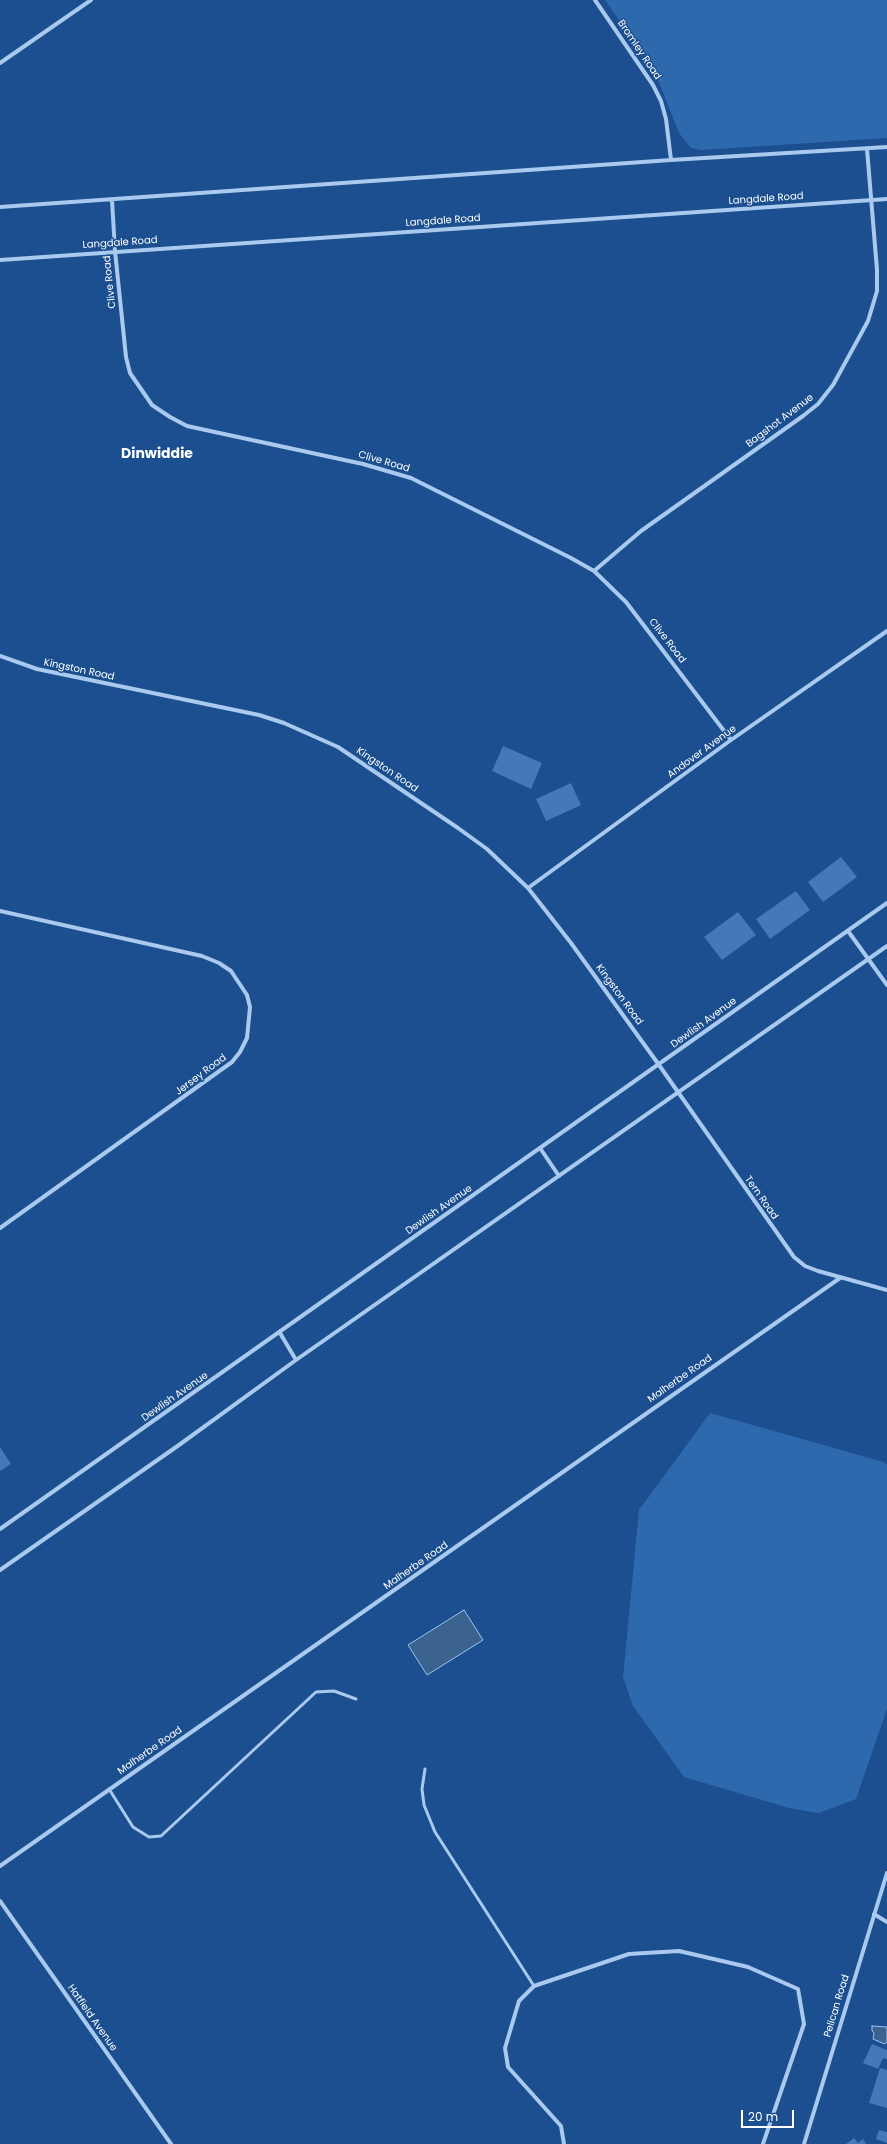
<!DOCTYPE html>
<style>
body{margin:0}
#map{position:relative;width:887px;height:2144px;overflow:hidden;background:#1b4f8f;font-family:Poppins,sans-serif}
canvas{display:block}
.scale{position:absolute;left:741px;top:2110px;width:53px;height:18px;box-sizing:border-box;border:2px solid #fff;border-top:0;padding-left:5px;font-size:12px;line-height:14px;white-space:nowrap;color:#fff;-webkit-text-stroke:3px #1b4f8f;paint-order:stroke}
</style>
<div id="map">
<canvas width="887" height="2144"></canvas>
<div class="scale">20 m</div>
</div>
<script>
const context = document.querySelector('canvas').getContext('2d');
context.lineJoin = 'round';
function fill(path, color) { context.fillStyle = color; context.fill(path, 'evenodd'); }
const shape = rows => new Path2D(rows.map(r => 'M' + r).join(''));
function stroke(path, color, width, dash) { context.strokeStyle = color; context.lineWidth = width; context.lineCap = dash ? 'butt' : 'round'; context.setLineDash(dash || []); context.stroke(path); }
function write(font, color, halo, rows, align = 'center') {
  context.font = font + ' Poppins,sans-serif'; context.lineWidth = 3; context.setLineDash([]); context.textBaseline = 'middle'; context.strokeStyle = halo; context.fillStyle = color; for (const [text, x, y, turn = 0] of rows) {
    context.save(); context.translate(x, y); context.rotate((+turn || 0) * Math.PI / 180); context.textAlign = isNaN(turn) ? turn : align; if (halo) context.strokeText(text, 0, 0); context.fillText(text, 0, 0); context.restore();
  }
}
const green = shape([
 [605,0,887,0,887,138,701,150,691,148,679,133,654,70],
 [710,1413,884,1462,887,1465,887,1709,856,1799,819,1813,789,1808,684,1777,633,1706,623,1677,639,1510]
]);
const water = shape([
 [464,1610,483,1640,427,1675,408,1645,464,1610],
 [872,2026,887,2027,887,2042,885,2044,873,2039,874,2033,872,2031,872,2026]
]);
const building = shape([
 [503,746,542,763,531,789,492,771],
 [571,783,581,805,546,821,536,799],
 [841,857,857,877,823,902,808,882],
 [796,891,810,910,770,939,756,919],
 [738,912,756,935,722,960,704,937],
 [0,1447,11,1464,0,1471],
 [872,2044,887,2050,887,2059,883,2058,878,2069,863,2063],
 [880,2068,887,2070,887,2108,869,2103],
 [879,2130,887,2132,887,2143,876,2139],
 [854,2138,858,2143,863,2139,866,2144,846,2144]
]);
const lane = shape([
 [425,1769,422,1789,424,1805,435,1832,534,1986],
 [109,1789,133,1827,149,1837,161,1836,316,1692,334,1691,356,1699]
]);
const street = shape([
 [595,0,653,85,661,101,666,119,671,160],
 [0,63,91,0],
 [112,200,115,251,126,357,130,373,152,405,170,417,187,426,363,464,411,478,571,558,594,571,626,602,731,740],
 [0,207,671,160,887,147],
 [0,260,887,199],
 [594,571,641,531,803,416,818,404,833,385,868,321,877,291,877,270,867,149],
 [0,656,37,669,259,715,284,723,338,747,458,828,487,849,528,888,571,943,659,1065,794,1257,805,1266,818,1271,887,1290],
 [528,888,731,740,887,631],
 [0,911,202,956,219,963,231,971,247,995,250,1007,247,1038,240,1052,232,1062,0,1228],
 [848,931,887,985],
 [540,1148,559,1176],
 [280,1333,296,1360],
 [0,1529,887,903],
 [0,1570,179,1445,296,1360,887,946],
 [0,1866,840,1278],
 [0,1901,171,2144],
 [874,1914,887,1922],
 [564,2144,561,2126,508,2067,505,2048,519,2001,534,1986,629,1954,679,1951,748,1967,798,1989,804,2024,763,2144],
 [804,2144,887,1873]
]);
const streetNames = [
 ["Bromley Road",639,50,56],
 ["Langdale Road",766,199,-4],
 ["Langdale Road",443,221,-4],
 ["Langdale Road",120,243,-4],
 ["Clive Road",110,282,-96],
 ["Bagshot Avenue",780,421,-37],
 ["Clive Road",384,462,16],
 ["Clive Road",667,641,52],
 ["Kingston Road",79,670,12],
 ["Andover Avenue",702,752,-36],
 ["Kingston Road",387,770,34],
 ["Kingston Road",619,995,54],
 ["Dewlish Avenue",704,1023,-36],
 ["Jersey Road",201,1075,-37],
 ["Tern Road",761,1198,55],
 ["Dewlish Avenue",439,1210,-35],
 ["Malherbe Road",680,1379,-35],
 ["Dewlish Avenue",175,1397,-35],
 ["Malherbe Road",416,1566,-35],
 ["Malherbe Road",150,1751,-35],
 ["Pelican Road",837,2006,-73],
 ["Hatfield Avenue",92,2018,55]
];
const districtNames = [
 ["Dinwiddie",157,454]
];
fill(green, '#2e69ad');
fill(water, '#3c6290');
stroke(water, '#9cc4f0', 1);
fill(building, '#4478b7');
stroke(lane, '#a9c9ee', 3);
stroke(street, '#a9c9ee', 4);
write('10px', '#fff', '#1b4f8f', streetNames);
write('bold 14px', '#fff', '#1b4f8f', districtNames);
</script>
